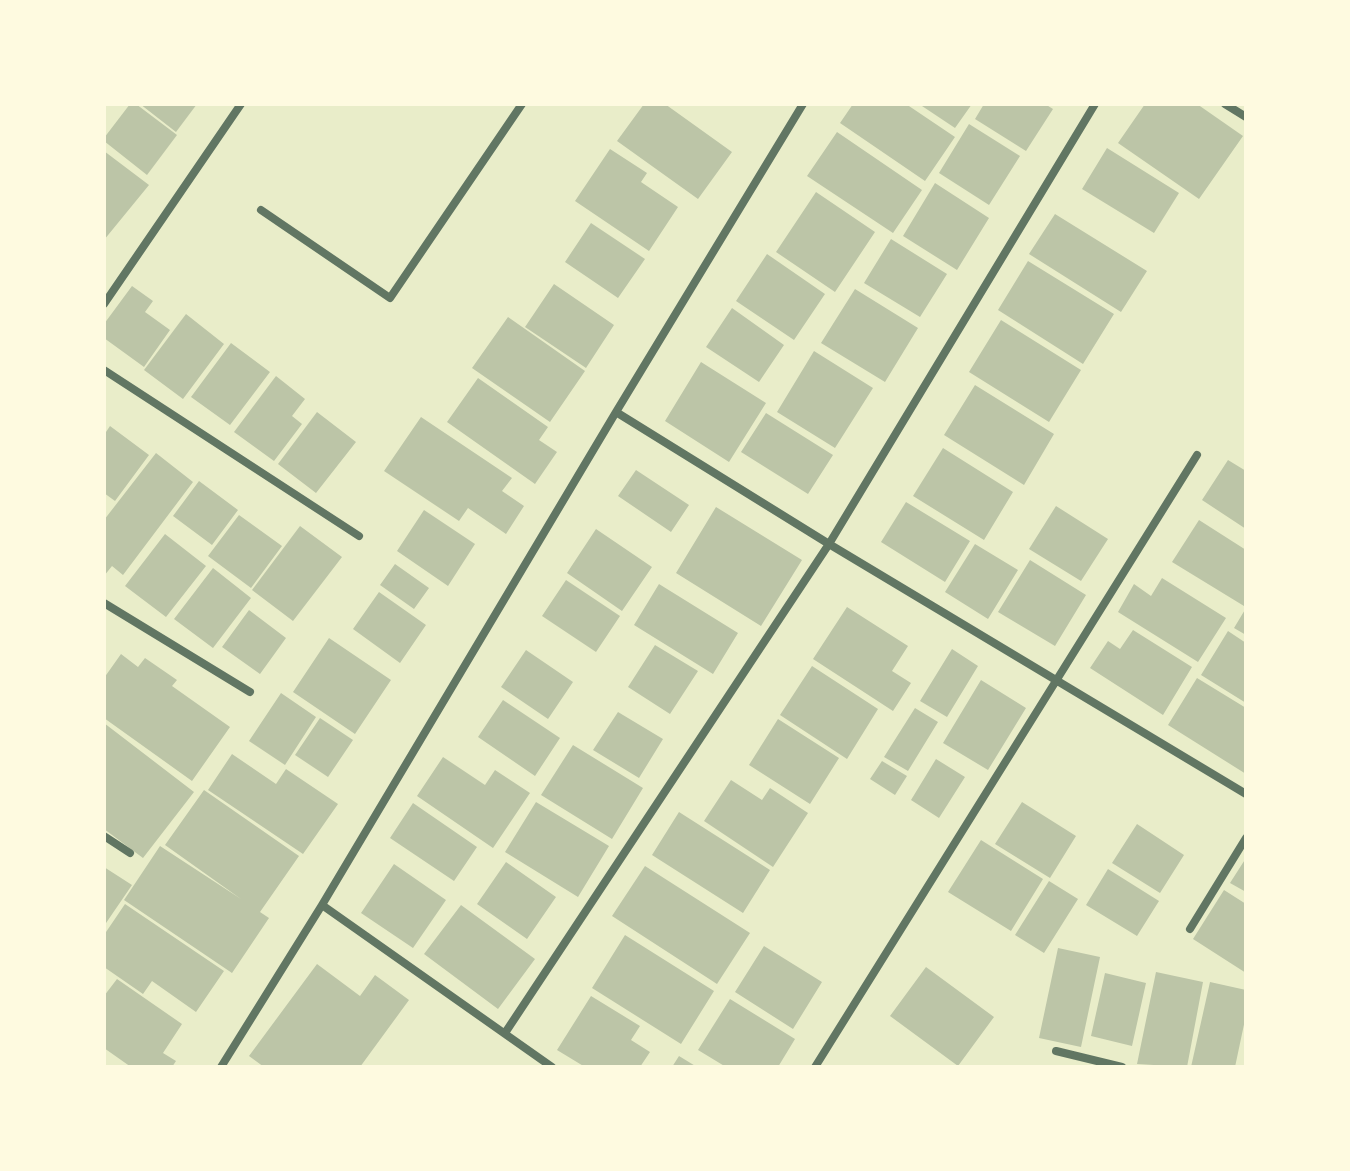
<!DOCTYPE html>
<style>
body{margin:0}
#map{position:relative;width:1350px;height:1171px;overflow:hidden;background:#e9edc9;font-family:"Sofia Sans Condensed",sans-serif}
canvas{display:block}
.frame{position:absolute;inset:0;border:106px solid #fefae0;pointer-events:none}
</style>
<div id="map">
<canvas width="1350" height="1171"></canvas>
<div class="frame"></div>
</div>
<script>
const context = document.querySelector('canvas').getContext('2d');
context.lineJoin = 'round';
function fill(path, color) { context.fillStyle = color; context.fill(path, 'evenodd'); }
const shape = rows => new Path2D(rows.map(r => 'M' + r).join(''));
function stroke(path, color, width, dash) { context.strokeStyle = color; context.lineWidth = width; context.lineCap = dash ? 'butt' : 'round'; context.setLineDash(dash || []); context.stroke(path); }
const building = shape([
 [130,104,136,104,177,135,147,175,104,141,104,138],
 [140,104,197,104,176,132],
 [644,104,665,104,732,152,698,199,617,141],
 [853,104,906,104,955,137,925,181,840,123],
 [919,104,972,104,955,128],
 [984,104,1045,104,1053,109,1026,151,975,119],
 [1145,104,1197,104,1243,136,1199,199,1118,143],
 [969,124,1020,156,989,205,939,173],
 [837,132,922,190,893,233,807,176],
 [1107,148,1179,193,1154,233,1082,189],
 [610,149,647,173,641,182,678,207,649,251,575,201],
 [104,151,149,185,104,240],
 [935,183,989,218,957,270,903,236],
 [816,192,875,232,835,292,776,252],
 [1055,214,1147,271,1121,312,1029,254],
 [591,223,645,259,618,298,565,262],
 [891,239,947,274,920,317,864,283],
 [767,254,825,294,794,340,736,301],
 [1028,261,1114,314,1083,364,998,310],
 [554,284,614,325,586,368,525,327],
 [132,286,153,301,145,312,170,330,144,367,104,338,104,324],
 [855,289,918,328,885,382,821,343],
 [732,308,784,345,759,382,706,347],
 [186,314,224,344,183,399,144,370],
 [508,317,585,371,550,422,472,368],
 [1001,320,1081,370,1049,422,969,372],
 [231,343,270,372,230,425,191,397],
 [814,351,873,388,835,448,777,412],
 [701,362,766,403,729,462,665,421],
 [276,376,305,399,292,416,302,424,274,461,234,432],
 [478,378,548,427,539,440,557,452,535,484,447,422],
 [975,385,1054,434,1024,485,944,435],
 [317,412,356,442,316,493,278,464],
 [766,413,833,455,808,494,741,452],
 [421,417,512,478,502,491,524,506,506,534,468,508,459,521,384,471],
 [110,426,149,455,115,501,104,493,104,435],
 [943,448,1013,492,984,540,913,496],
 [156,453,193,482,123,575,112,566,104,576,104,520],
 [1228,460,1246,471,1246,529,1202,500],
 [636,470,689,505,671,532,618,496],
 [199,481,238,510,212,545,173,516],
 [906,502,970,541,945,582,881,542],
 [1056,506,1108,539,1081,581,1029,549],
 [716,507,802,560,761,626,676,573],
 [424,510,475,544,448,586,397,551],
 [239,515,282,546,251,588,208,556],
 [1199,520,1246,550,1244,606,1172,562],
 [300,526,342,557,293,621,252,590],
 [596,529,652,567,622,611,567,573],
 [165,534,206,566,166,617,125,586],
 [975,544,1018,570,988,619,945,592],
 [1030,560,1086,595,1055,646,998,612],
 [395,564,429,588,414,609,380,585],
 [213,568,251,598,213,648,174,619],
 [1162,578,1226,618,1198,662,1118,612,1134,584,1151,596],
 [566,580,620,616,596,652,542,616],
 [659,584,738,633,713,674,634,625],
 [379,592,426,625,400,663,353,629],
 [847,607,908,646,892,671,911,683,893,711,813,659],
 [1246,608,1246,635,1234,628],
 [249,610,286,638,260,674,222,647],
 [1133,630,1192,667,1163,715,1090,668,1108,641,1120,649],
 [1228,631,1246,643,1246,703,1201,675],
 [329,638,391,680,355,734,293,692],
 [655,645,698,671,670,714,628,687],
 [952,649,978,666,947,717,920,701],
 [526,650,573,682,548,719,501,687],
 [121,654,138,667,145,658,177,680,172,686,230,727,192,781,104,718,104,678],
 [812,666,878,709,847,759,780,715],
 [1197,678,1246,708,1246,774,1168,725],
 [981,680,1026,708,988,770,943,743],
 [281,693,316,717,285,765,249,741],
 [503,700,560,738,535,776,478,737],
 [915,708,938,722,908,771,884,757],
 [618,712,663,739,639,778,593,750],
 [320,718,353,740,328,777,295,755],
 [778,719,839,758,810,804,749,765],
 [104,723,194,792,143,858,104,829],
 [573,745,643,788,612,839,541,795],
 [232,754,276,784,286,769,338,804,303,854,208,790],
 [443,757,485,785,495,770,530,793,493,848,417,796],
 [936,759,965,777,939,818,911,800],
 [882,761,907,776,895,795,870,779],
 [731,780,762,800,770,788,808,813,773,867,704,821],
 [204,790,299,856,260,912,269,918,232,973,124,900,160,846,241,899,165,845],
 [536,802,609,846,578,897,505,852],
 [1022,802,1076,836,1050,878,995,844],
 [413,803,477,847,454,881,390,838],
 [679,812,770,870,743,913,652,855],
 [1137,824,1184,855,1160,893,1112,863],
 [981,840,1043,879,1011,931,948,892],
 [1246,858,1246,892,1230,883],
 [506,862,556,897,527,939,477,904],
 [394,864,446,900,413,948,361,913],
 [645,866,750,933,717,984,612,916],
 [104,867,132,885,104,926],
 [1108,869,1159,901,1137,936,1086,905],
 [1049,881,1078,899,1044,953,1015,935],
 [1224,890,1246,904,1246,973,1193,939],
 [125,904,224,971,196,1012,152,981,143,994,104,967,104,935],
 [461,905,535,959,498,1009,424,954],
 [625,935,714,991,681,1044,592,988],
 [764,946,822,982,793,1029,735,992],
 [1058,948,1100,957,1081,1047,1039,1038],
 [317,964,360,996,375,975,409,1000,360,1067,264,1067,249,1056],
 [926,967,994,1017,958,1066,890,1016],
 [1156,972,1203,982,1187,1067,1137,1064],
 [1105,973,1146,983,1132,1046,1091,1036],
 [117,979,182,1024,163,1053,176,1061,172,1067,131,1067,104,1048,104,996],
 [1210,982,1246,990,1246,1015,1235,1067,1191,1067],
 [591,996,640,1026,631,1040,650,1052,640,1067,585,1067,557,1050],
 [730,999,795,1039,778,1067,726,1067,698,1050],
 [679,1056,697,1067,672,1067]
]);
const minor = shape([
 [1225,104,1246,117],
 [261,210,390,298,522,104],
 [104,304,241,104],
 [104,370,359,536],
 [616,412,829,544,1246,794],
 [104,603,250,692],
 [104,836,130,853],
 [322,905,552,1067],
 [1190,929,1246,838],
 [505,1033,829,544,1095,104],
 [1056,1051,1122,1067],
 [221,1067,322,905,616,412,803,104],
 [815,1067,1197,455]
]);
fill(building, '#bcc5a7');
stroke(minor, '#617663', 8);
</script>
